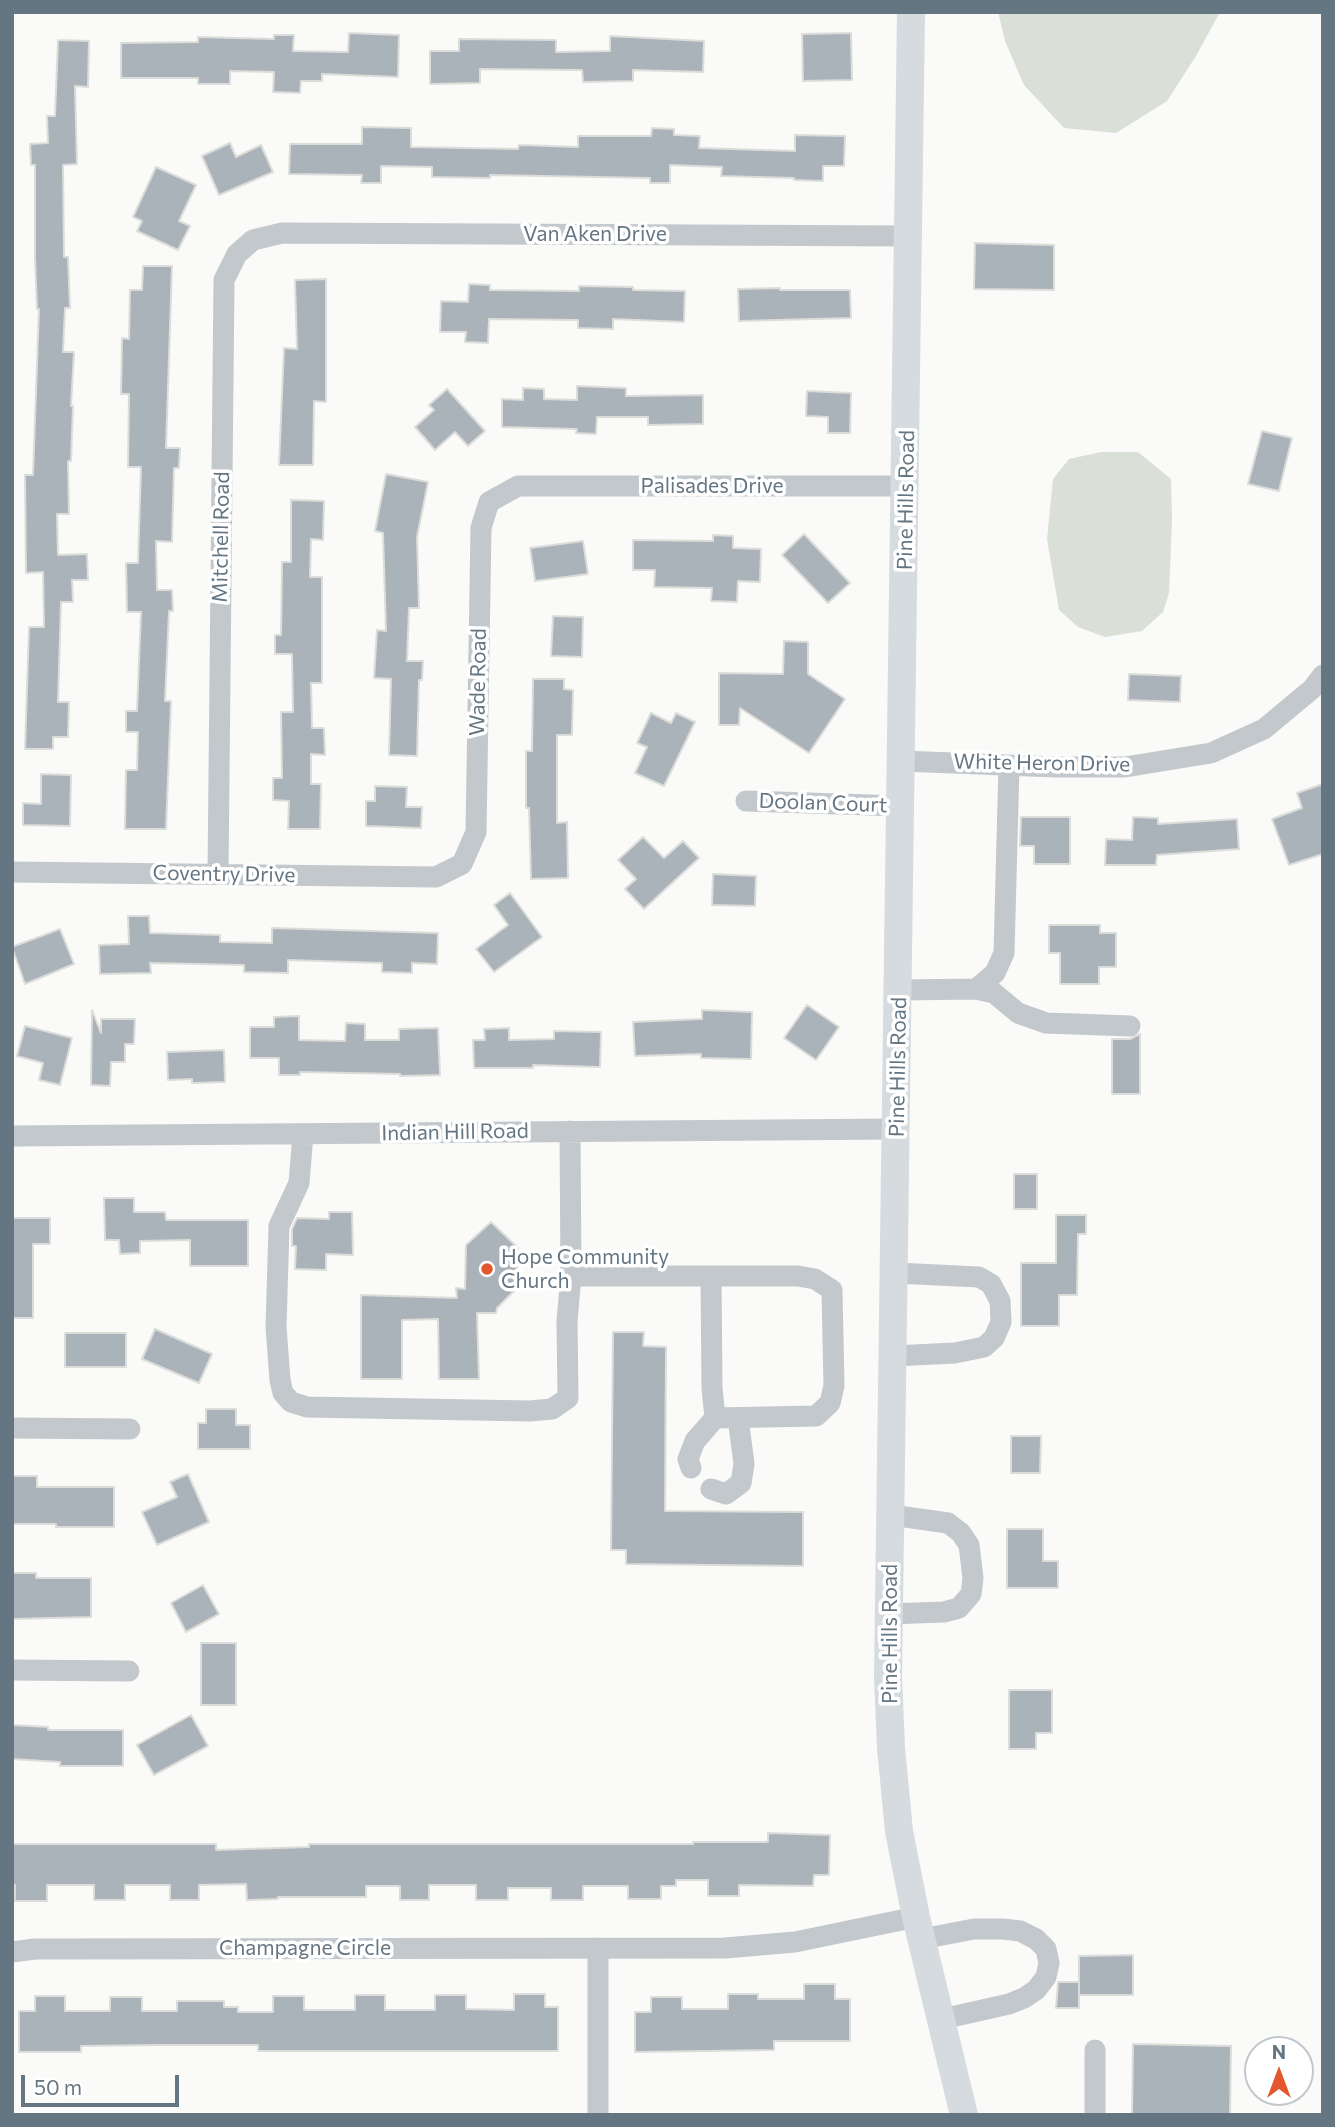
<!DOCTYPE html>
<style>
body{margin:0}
#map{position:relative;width:1335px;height:2127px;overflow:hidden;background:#fafaf8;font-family:Commissioner,sans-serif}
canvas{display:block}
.frame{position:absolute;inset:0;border:14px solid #657683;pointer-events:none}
.north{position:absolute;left:1244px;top:2036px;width:70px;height:70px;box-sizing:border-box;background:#fff;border:2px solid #c1c8cd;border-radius:50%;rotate:0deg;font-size:19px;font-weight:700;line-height:28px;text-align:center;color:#657683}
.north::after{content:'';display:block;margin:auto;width:24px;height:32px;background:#e4572e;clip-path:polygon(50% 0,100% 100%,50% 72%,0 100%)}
.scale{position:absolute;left:21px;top:2075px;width:158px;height:32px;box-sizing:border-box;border:4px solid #657683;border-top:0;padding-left:9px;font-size:21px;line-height:24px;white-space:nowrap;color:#657683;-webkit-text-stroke:5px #fff;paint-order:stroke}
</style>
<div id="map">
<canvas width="1335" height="2127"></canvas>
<div class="frame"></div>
<div class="north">N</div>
<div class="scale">50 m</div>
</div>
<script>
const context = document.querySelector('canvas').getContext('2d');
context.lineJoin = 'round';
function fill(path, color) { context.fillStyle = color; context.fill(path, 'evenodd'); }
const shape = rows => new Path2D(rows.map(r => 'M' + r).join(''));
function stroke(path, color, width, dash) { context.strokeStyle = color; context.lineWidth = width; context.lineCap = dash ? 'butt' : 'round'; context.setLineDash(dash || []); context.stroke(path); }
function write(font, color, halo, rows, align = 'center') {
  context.font = font + ' Commissioner,sans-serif'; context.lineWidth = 7; context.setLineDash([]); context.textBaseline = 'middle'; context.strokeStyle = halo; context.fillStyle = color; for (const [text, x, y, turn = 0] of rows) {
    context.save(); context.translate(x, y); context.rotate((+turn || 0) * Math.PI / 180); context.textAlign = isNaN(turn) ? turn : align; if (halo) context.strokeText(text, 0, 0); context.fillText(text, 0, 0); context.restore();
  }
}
const green = shape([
 [998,12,1220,12,1196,56,1167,101,1116,133,1064,128,1024,85,1005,41],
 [1101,452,1138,452,1171,479,1172,519,1169,593,1163,612,1142,631,1105,637,1078,627,1059,610,1047,539,1053,479,1069,459]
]);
const building = shape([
 [349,33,399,35,398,77,322,74,322,81,301,81,300,93,273,92,274,72,230,71,230,84,198,84,198,78,121,78,121,43,198,42,198,37,274,39,274,35,294,35,293,51,348,52,349,33],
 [851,33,852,80,803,81,802,34,851,33],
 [610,36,704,41,703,72,633,70,633,81,583,82,582,70,480,69,480,83,430,84,430,51,459,51,459,39,556,40,556,52,610,51,610,36],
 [58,40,89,41,88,87,75,86,77,164,63,165,64,257,68,257,70,308,65,308,63,352,74,352,71,406,73,406,71,461,68,461,69,514,57,514,58,555,87,554,88,580,72,580,73,602,61,602,58,702,69,702,68,737,53,737,53,749,25,749,29,627,44,627,43,572,26,573,25,475,33,475,39,309,37,309,35,258,35,165,31,165,30,144,48,143,47,116,55,116,58,40],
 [362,127,411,128,411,147,518,149,519,145,578,147,578,136,651,136,652,128,674,129,674,135,700,136,699,148,795,151,795,135,845,136,844,166,823,166,823,181,794,180,794,178,721,176,722,167,670,165,670,183,650,183,650,178,490,175,490,178,432,177,432,167,381,166,381,183,361,183,362,175,289,174,290,144,362,144,362,127],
 [230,143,236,157,261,145,273,172,219,195,202,156,230,143],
 [156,167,196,185,179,221,190,226,178,250,137,231,142,221,133,217,156,167],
 [975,243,1054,245,1054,290,974,289,975,243],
 [143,266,172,266,166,448,180,448,179,468,174,468,172,542,156,541,157,590,172,590,173,611,169,611,165,701,171,701,166,829,125,829,126,770,137,770,138,732,126,732,126,711,137,711,141,612,127,612,126,563,138,563,141,467,128,467,129,394,121,394,122,338,129,339,130,290,142,290,143,266],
 [326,279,326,402,314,401,313,465,279,465,284,348,297,349,295,280,326,279],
 [469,284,490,285,490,290,579,291,579,286,633,287,633,290,685,291,684,322,613,319,613,329,578,328,578,320,489,319,488,343,465,342,466,332,440,332,441,301,468,302,469,284],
 [780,288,780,290,850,290,851,318,739,321,738,289,780,288],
 [577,386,626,388,626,396,703,395,703,424,648,425,648,417,597,417,596,434,576,433,577,429,502,427,502,399,523,400,523,388,544,389,544,399,577,400,577,386],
 [447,389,485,431,468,446,455,432,435,450,415,427,434,410,429,405,447,389],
 [807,391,851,393,850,433,828,433,828,417,806,416,807,391],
 [1262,431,1292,438,1279,491,1248,484,1262,431],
 [386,474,428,482,417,537,419,608,409,608,407,661,423,661,422,680,419,680,417,756,389,755,391,679,374,678,377,630,386,631,383,533,375,531,386,474],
 [291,500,324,501,323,540,311,539,310,577,322,577,322,683,311,683,312,728,324,728,325,755,311,754,311,784,321,784,320,829,288,829,289,801,273,800,273,778,282,778,281,712,293,712,292,654,275,654,275,635,281,635,282,562,291,562,291,500],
 [804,534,850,583,828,603,782,555,804,534],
 [713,535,733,536,733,548,761,549,760,582,738,581,737,602,711,601,712,588,654,587,655,570,633,570,633,540,713,541,713,535],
 [583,541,588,574,535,581,530,548,583,541],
 [553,616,583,617,582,657,551,656,553,616],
 [784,641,808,642,808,674,845,699,809,753,740,708,739,725,719,725,719,673,783,674,784,641],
 [1129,674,1181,676,1180,702,1128,700,1129,674],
 [533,679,564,679,564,689,573,690,572,735,557,735,557,823,567,822,568,878,531,879,529,808,526,808,526,751,532,751,533,679],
 [651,713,671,723,676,713,695,722,664,786,635,773,647,747,637,743,651,713],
 [41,774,71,775,70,826,23,825,23,803,41,804,41,774],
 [1323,784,1323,854,1289,865,1272,819,1302,808,1297,793,1323,784],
 [375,786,407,787,406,807,422,807,421,828,366,826,366,801,375,801,375,786],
 [1021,817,1070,817,1070,864,1034,864,1034,846,1020,846,1021,817],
 [1133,817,1158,818,1158,824,1237,819,1239,849,1157,855,1156,865,1105,865,1106,839,1132,840,1133,817],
 [643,837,664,858,683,841,699,858,644,909,625,889,636,879,618,860,643,837],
 [713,874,756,876,755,906,712,905,713,874],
 [510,893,542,937,494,972,476,949,508,925,494,905,510,893],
 [128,916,149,916,150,933,220,935,220,942,272,943,272,928,438,933,437,964,412,963,412,973,382,972,382,963,288,960,288,973,244,972,244,965,150,963,151,973,100,974,99,945,129,944,128,916],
 [1049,925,1100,925,1100,933,1116,933,1116,967,1099,967,1099,984,1060,984,1060,953,1049,953,1049,925],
 [60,929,74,964,25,984,12,947,60,929],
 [807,1005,839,1027,816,1060,784,1038,807,1005],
 [92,1010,101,1033,101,1019,135,1019,134,1044,125,1044,125,1062,111,1062,110,1086,91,1085,92,1010],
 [702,1010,752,1012,751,1059,701,1058,701,1054,635,1056,633,1022,702,1019,702,1010],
 [299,1016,299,1040,345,1041,346,1023,365,1024,365,1040,399,1040,399,1029,438,1028,440,1075,400,1076,400,1074,300,1072,300,1075,279,1075,279,1058,250,1058,250,1027,274,1027,274,1017,299,1016],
 [25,1026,72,1038,60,1085,39,1080,43,1063,17,1056,25,1026],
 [509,1028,509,1040,554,1039,554,1031,601,1032,600,1067,533,1065,533,1068,474,1068,473,1040,485,1040,484,1029,509,1028],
 [1140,1034,1140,1094,1112,1094,1112,1039,1130,1039,1140,1034],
 [224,1050,225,1082,192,1083,192,1079,168,1080,167,1052,224,1050],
 [1014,1174,1037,1174,1037,1209,1014,1209,1014,1174],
 [104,1198,134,1198,134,1212,165,1212,166,1220,248,1220,248,1266,190,1266,190,1240,140,1241,140,1253,120,1254,119,1240,105,1240,104,1198],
 [329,1212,352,1212,353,1255,326,1254,326,1270,295,1269,296,1246,292,1246,292,1229,297,1218,329,1219,329,1212],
 [1056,1215,1086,1215,1086,1234,1078,1234,1077,1295,1059,1295,1059,1326,1021,1326,1021,1263,1056,1263,1056,1215],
 [12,1218,50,1218,50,1244,33,1244,33,1318,12,1318,12,1218],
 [491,1222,518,1248,516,1289,497,1308,496,1313,477,1313,479,1379,439,1379,438,1319,402,1320,402,1379,361,1379,361,1295,457,1298,456,1288,465,1289,466,1245,491,1222],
 [155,1329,212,1354,199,1383,142,1359,155,1329],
 [613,1332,644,1332,643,1346,666,1347,665,1511,803,1512,803,1566,626,1564,626,1550,611,1550,613,1332],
 [65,1333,126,1333,126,1367,65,1367,65,1333],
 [206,1409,236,1409,236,1425,250,1425,250,1449,198,1449,198,1423,206,1423,206,1409],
 [1011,1436,1041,1436,1040,1473,1011,1473,1011,1436],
 [188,1474,209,1522,157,1545,142,1512,177,1497,170,1482,188,1474],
 [12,1476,37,1476,37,1487,114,1487,114,1527,56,1527,56,1524,12,1524,12,1476],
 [1007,1529,1043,1529,1043,1561,1058,1561,1058,1588,1007,1588,1007,1529],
 [12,1573,36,1573,36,1578,91,1578,91,1617,12,1619,12,1573],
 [203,1585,219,1614,186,1632,171,1603,203,1585],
 [201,1643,236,1643,236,1705,201,1705,201,1643],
 [1009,1690,1052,1690,1052,1733,1036,1733,1036,1749,1009,1749,1009,1690],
 [191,1715,208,1746,154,1775,137,1745,191,1715],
 [12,1725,48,1727,48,1730,123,1730,123,1766,60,1766,60,1762,12,1759,12,1725],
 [768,1833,830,1835,829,1875,814,1875,813,1886,739,1885,739,1896,708,1896,708,1880,676,1880,676,1886,661,1886,661,1899,628,1899,628,1886,583,1886,583,1900,551,1900,551,1888,508,1888,508,1900,476,1900,476,1885,429,1885,429,1900,400,1900,400,1886,366,1886,366,1897,278,1897,278,1899,247,1900,246,1884,199,1885,199,1900,170,1900,170,1885,125,1885,125,1900,94,1900,94,1885,47,1885,47,1901,15,1901,15,1885,12,1885,12,1844,216,1844,216,1850,309,1847,309,1844,693,1844,693,1842,768,1842,768,1833],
 [1133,1955,1133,1995,1079,1995,1079,1956,1133,1955],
 [1058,1982,1079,1982,1079,2008,1056,2008,1058,1982],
 [804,1984,835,1984,835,1999,850,1999,850,2041,774,2041,774,2050,635,2052,635,2012,651,2012,651,1997,682,1997,682,2009,728,2009,728,1994,758,1994,758,1999,804,1999,804,1984],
 [514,1994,545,1994,545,2007,558,2007,558,2051,258,2051,258,2045,158,2045,81,2046,81,2052,19,2052,19,2011,35,2011,35,1996,65,1996,65,2011,110,2011,110,1997,142,1997,142,2011,177,2011,177,2001,224,2001,224,2007,238,2007,238,2012,273,2012,273,1996,304,1996,304,2010,355,2010,355,1995,385,1995,385,2010,435,2010,435,1995,466,1995,466,2009,514,2010,514,1994],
 [1133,2044,1231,2046,1230,2115,1132,2115,1133,2044]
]);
const minor = shape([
 [901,761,1056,767,1125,767,1211,753,1264,729,1312,689,1323,675],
 [746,801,901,806],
 [12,872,436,877,462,864,476,832,481,528,489,502,518,486,906,486],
 [218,874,224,280,237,254,253,240,282,233,908,236],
 [976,989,995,973,1004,953,1009,765],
 [899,990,976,989,994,993,1018,1013,1046,1023,1130,1026],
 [570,1131,571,1276,798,1276,815,1279,832,1290,834,1386,830,1403,816,1416,715,1418,712,1388,711,1276],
 [303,1134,299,1183,279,1226,276,1327,280,1380,283,1393,291,1402,307,1407,530,1411,552,1409,568,1398,567,1321,571,1276],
 [12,1136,897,1129],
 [893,1356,955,1353,984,1347,994,1338,1001,1322,1000,1301,991,1284,979,1277,895,1273],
 [12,1428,130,1429],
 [691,1468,688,1459,695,1441,715,1418],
 [711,1489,726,1494,741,1483,744,1464,738,1418],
 [889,1614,944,1612,959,1608,971,1594,973,1578,969,1545,961,1533,948,1523,891,1515],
 [12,1670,129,1671],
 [922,1939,974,1929,1003,1929,1020,1931,1036,1939,1046,1949,1049,1963,1046,1977,1036,1990,1024,1998,1009,2004,942,2019],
 [598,1948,598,2115],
 [12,1952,35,1949,725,1948,795,1942,916,1917],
 [1095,2050,1095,2115]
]);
const major = shape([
 [911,12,888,1677,891,1748,899,1831,916,1917,964,2115]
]);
const markers = [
 [487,1269,7,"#e4572e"]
];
const streetNames = [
 ["Van Aken Drive",595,234],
 ["Palisades Drive",712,486],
 ["Pine Hills Road",906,500,-89],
 ["Mitchell Road",221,537,-89],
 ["Wade Road",478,682,-89],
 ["White Heron Drive",1042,763,1],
 ["Doolan Court",823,803,2],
 ["Coventry Drive",224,874,1],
 ["Pine Hills Road",898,1067,-89],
 ["Indian Hill Road",455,1132,-1],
 ["Pine Hills Road",890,1634,-90],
 ["Champagne Circle",305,1948]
];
const poiNames = [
 ["Hope Community",501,1257],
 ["Church",501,1281]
];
fill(green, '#dadfd7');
fill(building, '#aab3b9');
stroke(building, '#dcdcda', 2);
stroke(minor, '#c3c8cc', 21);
stroke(major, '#d6dbdf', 28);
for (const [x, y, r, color] of markers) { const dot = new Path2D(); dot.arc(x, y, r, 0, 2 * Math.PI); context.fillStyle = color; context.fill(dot); stroke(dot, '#fff', 2.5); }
write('21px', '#657683', '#fff', streetNames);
write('21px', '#657683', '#fff', poiNames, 'left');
</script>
